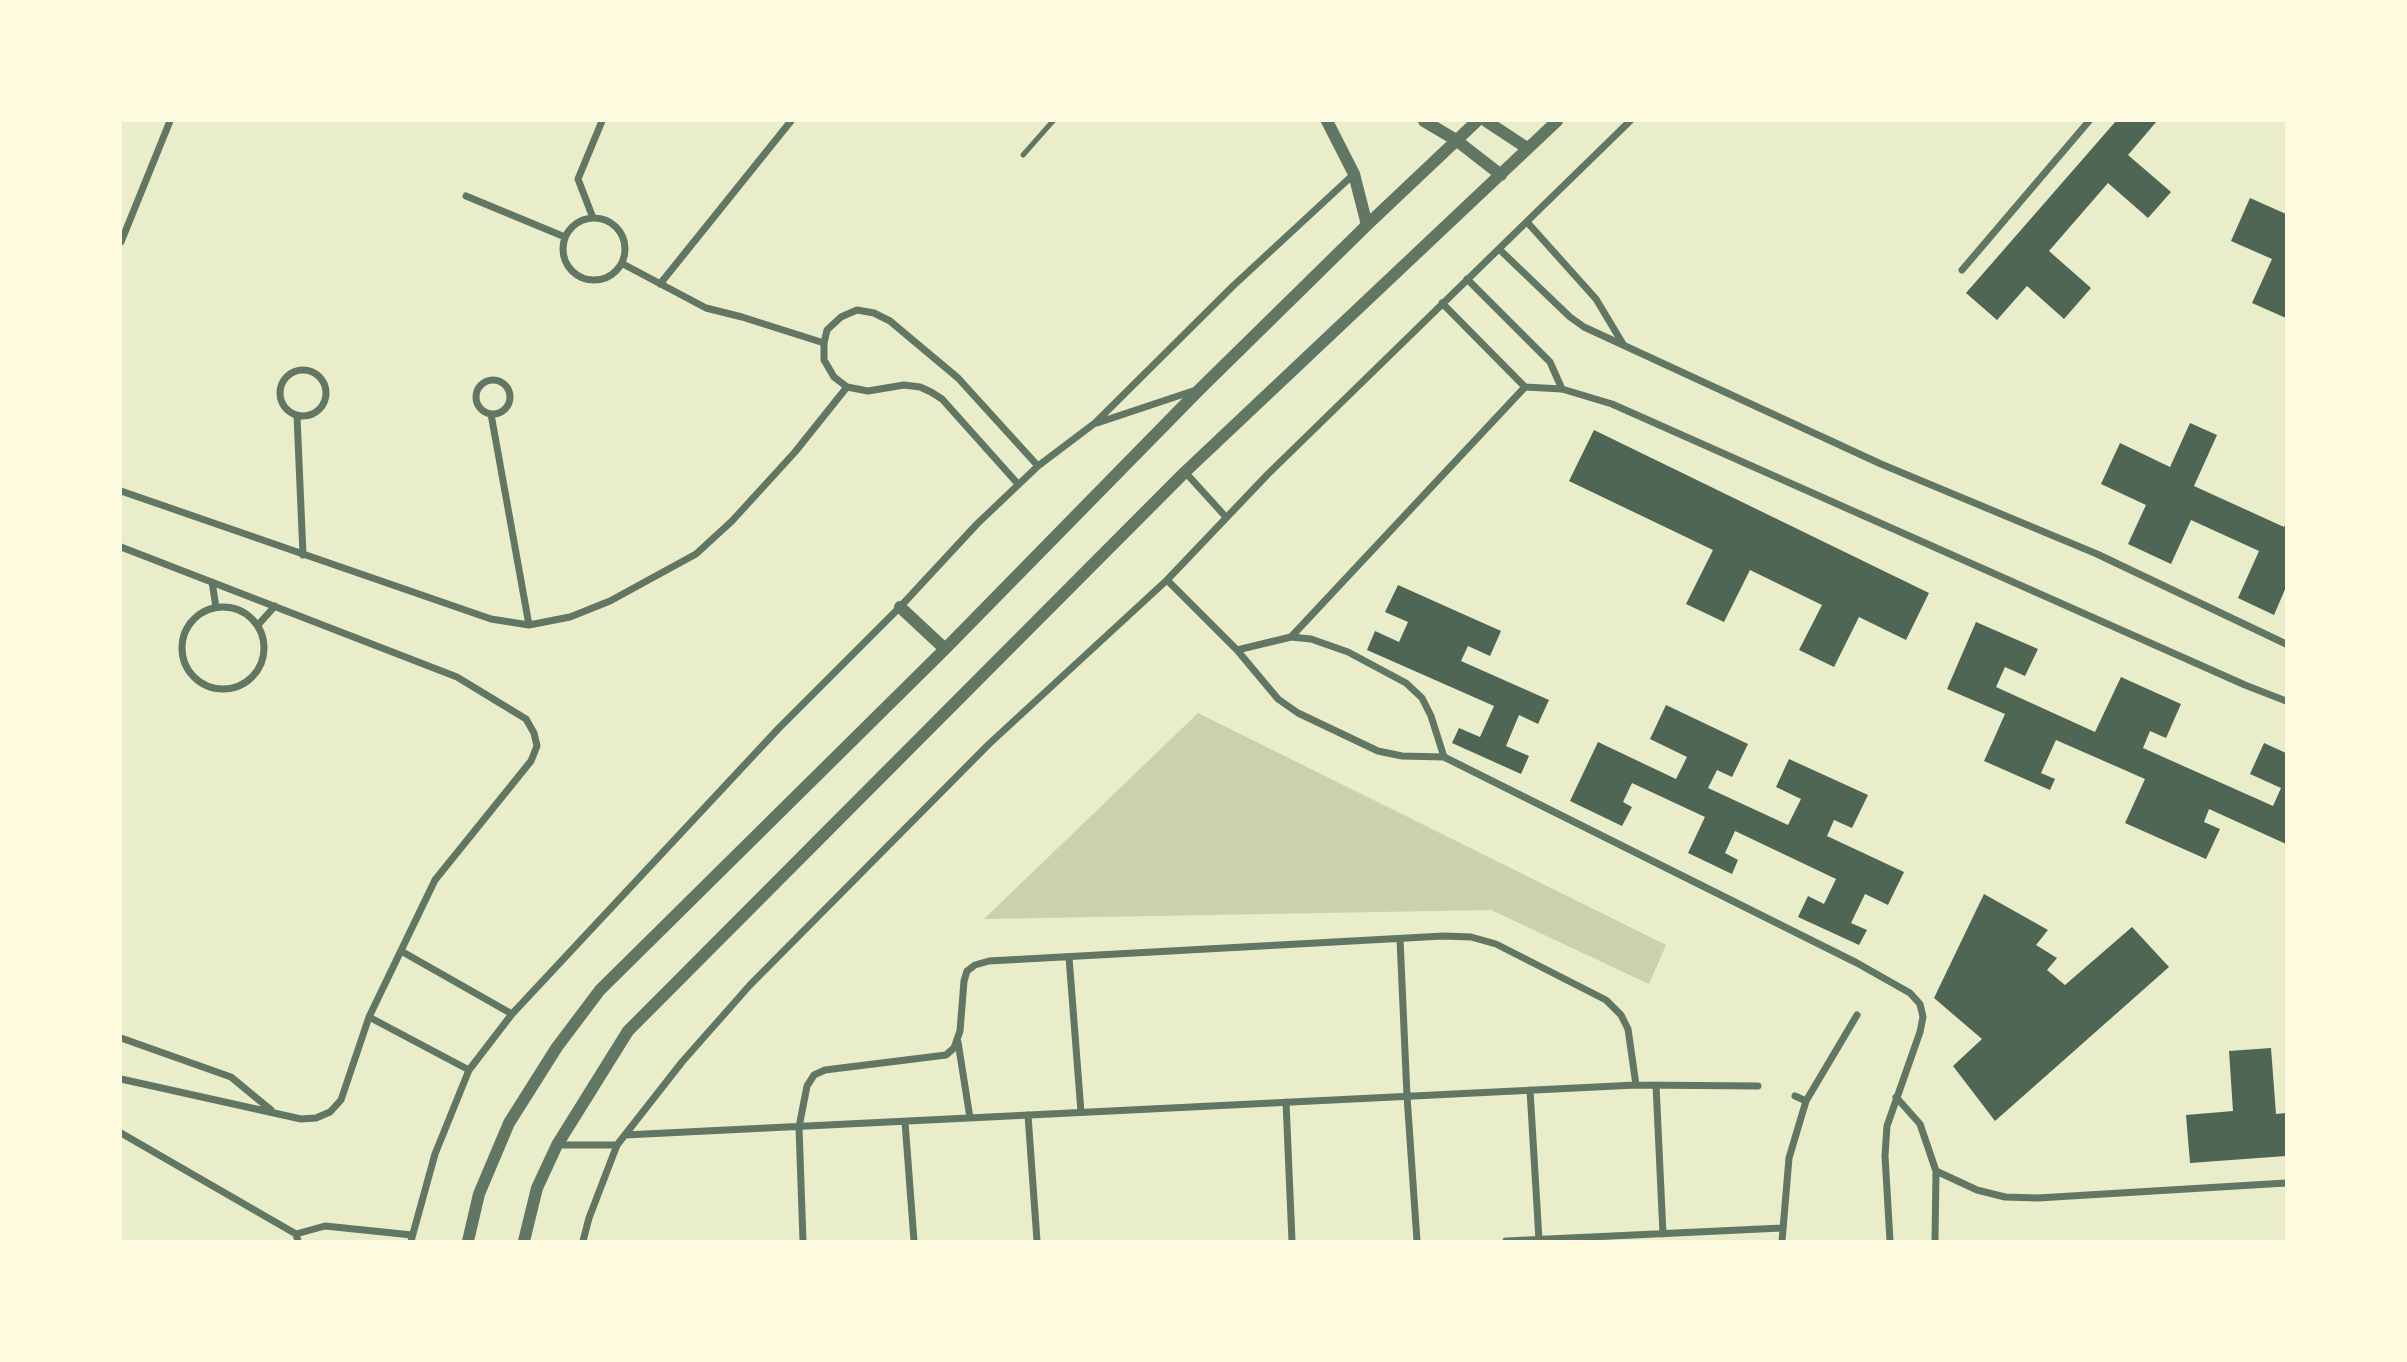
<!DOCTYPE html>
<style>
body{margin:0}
#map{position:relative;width:2407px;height:1362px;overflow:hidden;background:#e9edc9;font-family:Overpass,sans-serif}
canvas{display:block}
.frame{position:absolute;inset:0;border:122px solid #fefae0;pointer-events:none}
</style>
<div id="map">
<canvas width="2407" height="1362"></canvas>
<div class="frame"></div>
</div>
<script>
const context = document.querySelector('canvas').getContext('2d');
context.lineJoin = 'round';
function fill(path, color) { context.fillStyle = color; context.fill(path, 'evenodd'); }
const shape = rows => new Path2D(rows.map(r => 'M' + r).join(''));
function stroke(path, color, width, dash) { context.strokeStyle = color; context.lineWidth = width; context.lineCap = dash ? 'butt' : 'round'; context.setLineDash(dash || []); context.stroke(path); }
const green = shape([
 [1198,713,1666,945,1649,984,1491,910,984,919]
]);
const building = shape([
 [2116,121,2157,121,2128,155,2171,192,2148,218,2108,183,2049,251,2091,288,2064,319,2027,286,1997,320,1966,293],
 [2250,198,2286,214,2286,318,2252,303,2272,259,2231,241],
 [2190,423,2217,435,2194,486,2284,527,2286,522,2286,587,2274,615,2238,598,2259,551,2191,520,2171,564,2128,544,2146,505,2101,484,2120,443,2170,467],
 [1594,430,1929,593,1906,640,1859,617,1834,667,1799,650,1822,605,1750,570,1724,622,1686,604,1713,550,1569,481],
 [1398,585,1501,631,1490,656,1468,646,1461,661,1549,700,1538,724,1519,715,1506,746,1529,756,1521,774,1452,743,1459,728,1480,737,1494,706,1367,650,1375,631,1399,642,1408,622,1385,612],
 [1976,622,2038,649,2025,676,2005,667,1996,687,2095,732,2121,677,2181,704,2166,738,2150,731,2143,748,2273,806,2281,788,2250,774,2264,743,2286,753,2286,844,2209,809,2204,822,2220,829,2206,859,2125,823,2145,779,2056,740,2041,773,2055,779,2050,790,1984,761,2005,714,1947,689],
 [1666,705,1748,744,1732,777,1717,770,1708,788,1788,825,1801,799,1776,787,1789,759,1868,795,1852,828,1834,820,1827,836,1904,872,1888,905,1865,894,1851,923,1867,930,1859,945,1798,917,1808,896,1824,904,1836,879,1735,831,1725,853,1738,860,1732,874,1688,853,1705,817,1632,783,1623,802,1632,807,1622,826,1570,801,1598,742,1676,779,1687,757,1650,739],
 [1984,894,2048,930,2036,945,2057,958,2047,970,2065,985,2132,927,2169,967,1995,1121,1953,1066,1982,1039,1934,998],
 [2271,1048,2276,1114,2286,1113,2286,1156,2190,1163,2186,1115,2233,1111,2229,1051]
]);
const service = shape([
 [1023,155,1053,121]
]);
const minor = shape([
 [1630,121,1268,474,1167,580,1237,650,1278,699,1298,713,1378,751,1402,756,1444,757,1857,963,1910,993,1920,1004,1923,1017,1920,1032,1887,1126,1885,1156,1890,1241],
 [466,196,565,237],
 '563 249a31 31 0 1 1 62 0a31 31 0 1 1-62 0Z',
 [593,218,578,179,602,121],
 [1527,222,1596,299,1623,344],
 [121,242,170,121],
 [1499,249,1570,317,1584,327,1881,464,2097,554,2286,644],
 [623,264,706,308,742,317,824,343],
 [1962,270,2089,121],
 [1467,279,1550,362,1562,389],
 [660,284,791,121],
 [1442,303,1525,387,1562,389,1612,404,2245,685,2286,701],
 '280 393a23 23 0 1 1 46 0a23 23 0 1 1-46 0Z',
 '476 397a17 17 0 1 1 34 0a17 17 0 1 1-34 0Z',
 [491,414,529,625],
 [297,416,303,555],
 [1097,423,1196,390],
 [1185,472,1225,516],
 [1018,484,942,399,931,392,920,387,904,385,868,391,847,387,834,377,824,360,824,343,827,330,841,317,857,310,874,313,890,321,958,378,1038,466],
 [121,491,491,619,529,625,570,617,610,601,696,554,732,521,795,452,847,387],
 [121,547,457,677,526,719,534,733,537,746,531,761,435,880,369,1017,341,1100,330,1112,316,1118,301,1119,121,1079],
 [212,582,216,607],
 '182 648a41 41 0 1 1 82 0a41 41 0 1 1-82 0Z',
 [258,625,275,606],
 [1291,637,1525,387],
 [1237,650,1291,637,1311,639,1348,652,1406,683,1422,698,1431,716,1444,757],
 [1400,939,1407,1096,1417,1241],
 [401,951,512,1014],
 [1069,957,1081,1112],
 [369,1017,469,1070],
 [121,1038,231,1077,271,1110],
 [958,1042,970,1118],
 [1656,1085,1663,1234],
 [1530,1090,1539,1240],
 [1795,1096,1806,1101],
 [1896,1097,1920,1124,1936,1171,1935,1241],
 [1286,1102,1292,1241],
 [1028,1115,1037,1241],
 [905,1122,914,1241],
 [121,1133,296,1234,298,1241],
 [625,1135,1636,1085,1758,1086],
 [557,1145,617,1145],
 [1936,1171,1977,1190,2005,1197,2038,1198,2286,1183],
 [296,1234,325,1226,412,1235],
 [411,1241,435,1154,469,1070,512,1014,779,728,900,607,977,524,1038,466,1095,423,1233,286,1354,174],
 [583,1241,589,1218,617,1145,682,1062,750,985,989,744,1167,580],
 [803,1241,799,1127,807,1086,814,1075,825,1070,946,1055,954,1048,960,1031,964,981,967,971,975,965,989,961,1443,936,1471,937,1496,944,1606,1000,1621,1015,1628,1029,1636,1085],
 [1506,1241,1782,1228],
 [1782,1241,1789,1158,1806,1101,1857,1015]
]);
const tertiary = shape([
 [1327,121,1354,174,1367,225],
 [1424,121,1456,140,1501,175],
 [1486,121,1527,148],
 [900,607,945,649],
 [468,1241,479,1194,509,1123,557,1047,600,990,945,649,1200,389,1367,225,1477,121],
 [524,1241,537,1188,557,1145,628,1031,1185,472,1557,121]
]);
fill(green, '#cad2ad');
fill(building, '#4f6655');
stroke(service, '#617663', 5);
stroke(minor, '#617663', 7);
stroke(tertiary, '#617663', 12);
</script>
